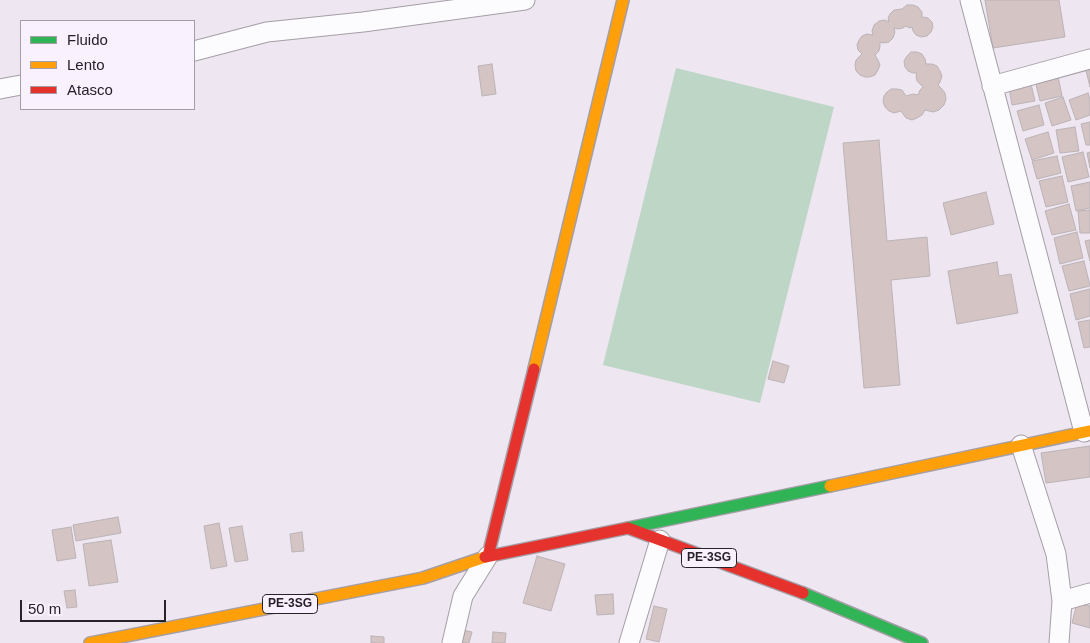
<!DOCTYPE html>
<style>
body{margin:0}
#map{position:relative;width:1090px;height:643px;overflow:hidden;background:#eee6f1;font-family:Helvetica,sans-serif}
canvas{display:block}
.legend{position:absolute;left:20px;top:20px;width:175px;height:90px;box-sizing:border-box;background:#f9f1fd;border:1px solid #a59ea8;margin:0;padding:6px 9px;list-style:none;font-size:15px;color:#262229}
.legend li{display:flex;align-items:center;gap:10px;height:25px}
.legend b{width:25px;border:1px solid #a59ea8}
.scale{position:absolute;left:20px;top:600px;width:146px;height:22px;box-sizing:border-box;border:2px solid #262229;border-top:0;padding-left:6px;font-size:15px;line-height:18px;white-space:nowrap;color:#262229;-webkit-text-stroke:4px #f9f1fd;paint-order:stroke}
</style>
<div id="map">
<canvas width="1090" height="643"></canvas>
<ul class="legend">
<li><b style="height:6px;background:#30b455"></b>Fluido</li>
<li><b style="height:6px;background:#ff9f0a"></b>Lento</li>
<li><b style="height:6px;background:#e5322d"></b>Atasco</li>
</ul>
<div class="scale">50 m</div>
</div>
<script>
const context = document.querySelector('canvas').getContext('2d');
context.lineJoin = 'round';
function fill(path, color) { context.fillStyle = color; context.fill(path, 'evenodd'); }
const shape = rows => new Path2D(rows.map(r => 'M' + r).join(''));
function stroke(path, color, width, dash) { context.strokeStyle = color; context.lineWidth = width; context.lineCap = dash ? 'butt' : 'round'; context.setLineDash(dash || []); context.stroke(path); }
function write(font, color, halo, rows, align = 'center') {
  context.font = font + ' Helvetica,sans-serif'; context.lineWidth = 4; context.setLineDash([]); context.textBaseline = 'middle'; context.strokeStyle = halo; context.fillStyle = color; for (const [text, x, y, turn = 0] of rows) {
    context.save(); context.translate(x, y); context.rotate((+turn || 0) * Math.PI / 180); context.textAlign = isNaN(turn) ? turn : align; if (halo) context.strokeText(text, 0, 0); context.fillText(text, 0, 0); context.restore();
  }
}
const green = shape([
 [676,68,834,107,760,403,603,365]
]);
const building = shape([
 [985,0,1059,0,1065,37,993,48,985,0],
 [907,5,913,5,918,7,922,12,922,17,928,18,932,22,933,27,931,32,927,36,921,37,916,35,913,31,912,27,909,28,906,26,903,28,898,29,894,28,895,32,893,38,889,42,883,43,880,42,880,46,879,51,875,55,878,60,880,65,878,70,875,75,870,77,865,77,860,75,856,71,855,65,856,60,862,54,858,50,857,45,859,40,862,36,867,34,873,35,872,31,874,25,879,21,885,20,889,22,888,18,890,14,894,10,902,9,907,5],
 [911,52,917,52,922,54,925,59,926,64,932,64,937,66,940,71,942,76,940,82,938,85,941,88,945,93,946,99,944,105,939,110,933,112,925,110,922,115,917,118,912,120,906,118,901,111,894,113,889,111,885,107,883,102,884,96,887,92,891,89,897,89,902,90,906,96,913,94,918,95,920,90,923,87,917,81,916,76,917,73,913,73,908,71,905,67,904,61,907,56,911,52],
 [1090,61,1090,87,1084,62,1090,61],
 [492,64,496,94,482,96,478,66,492,64],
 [1057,71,1062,96,1040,101,1034,76,1057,71],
 [1031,84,1035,101,1012,105,1009,88,1031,84],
 [1088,93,1090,100,1090,115,1076,120,1069,100,1088,93],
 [1063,97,1071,120,1052,126,1045,103,1063,97],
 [1039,105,1044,125,1023,131,1017,111,1039,105],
 [1090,122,1090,145,1086,145,1081,124,1090,122],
 [1075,127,1079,151,1060,153,1056,130,1075,127],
 [1048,132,1054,153,1032,160,1025,139,1048,132],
 [879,140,887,241,927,237,930,276,891,280,900,385,864,388,843,143,879,140],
 [1083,152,1089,177,1068,182,1062,157,1083,152],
 [1090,152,1090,168,1087,153,1090,152],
 [1057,156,1061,173,1037,179,1032,161,1057,156],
 [1062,176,1068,202,1046,207,1039,181,1062,176],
 [1090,182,1090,208,1076,211,1071,186,1090,182],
 [986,192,994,224,951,235,943,203,986,192],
 [1069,204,1076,230,1052,235,1045,211,1069,204],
 [1090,210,1090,233,1080,233,1078,211,1090,210],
 [1077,232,1083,258,1060,264,1054,238,1077,232],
 [1090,240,1090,261,1085,241,1090,240],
 [1084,261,1090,286,1069,291,1062,266,1084,261],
 [997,262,999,276,1011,274,1018,313,957,324,948,271,997,262],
 [1090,289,1090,316,1076,320,1070,294,1090,289],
 [1090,320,1090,347,1084,348,1078,322,1090,320],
 [773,361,789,366,784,383,768,379,773,361],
 [1090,446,1090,477,1046,483,1041,453,1090,446],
 [118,517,121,533,76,541,73,525,118,517],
 [219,523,227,566,211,569,204,526,219,523],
 [242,526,248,560,235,562,229,528,242,526],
 [71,527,76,558,57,561,52,530,71,527],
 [302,532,304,551,292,552,290,534,302,532],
 [111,540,118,582,89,586,83,544,111,540],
 [537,556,565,564,551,611,523,603,537,556],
 [75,590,77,607,67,608,64,591,75,590],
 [613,594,614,614,597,615,595,595,613,594],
 [1077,603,1090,606,1090,628,1072,623,1077,603],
 [654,606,667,609,659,642,646,639,654,606],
 [457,629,472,632,469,643,454,643,457,629],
 [493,632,506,633,505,643,492,643,493,632],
 [371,636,384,637,384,643,371,643,371,636]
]);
const street = shape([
 [970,0,1084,432],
 [194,51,267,32,363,22,525,0],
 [992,86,1090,59],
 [0,89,21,85],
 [1021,445,1056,554,1062,601,1059,643],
 [1062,601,1090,593],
 [452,643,463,596,488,556],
 [629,643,660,540]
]);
const fast = shape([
 [628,528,830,486],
 [803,593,922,643]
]);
const slow = shape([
 [534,369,623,0],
 [830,486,1090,431],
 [90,643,423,578,485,557]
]);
const jam = shape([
 [488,556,534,369],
 [485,557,628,528,803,593]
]);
const shields = [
 [709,558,55],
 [290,604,55]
];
const shieldNames = [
 ["PE-3SG",709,558],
 ["PE-3SG",290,604]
];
fill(green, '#bdd6c6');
fill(building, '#d4c4c4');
stroke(building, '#bbb3b6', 1);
stroke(street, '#a49ea6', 21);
stroke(fast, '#a49ea6', 14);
stroke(slow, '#a49ea6', 14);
stroke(jam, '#a49ea6', 14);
stroke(street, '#fcfbfd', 19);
stroke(fast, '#30b455', 11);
stroke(slow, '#ff9f0a', 11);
stroke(jam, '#e5322d', 11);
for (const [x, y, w] of shields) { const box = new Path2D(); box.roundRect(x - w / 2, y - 9.5, w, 19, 4); context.fillStyle = '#f9f1fd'; context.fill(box); stroke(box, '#262229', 1); }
write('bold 12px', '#262229', null, shieldNames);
</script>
